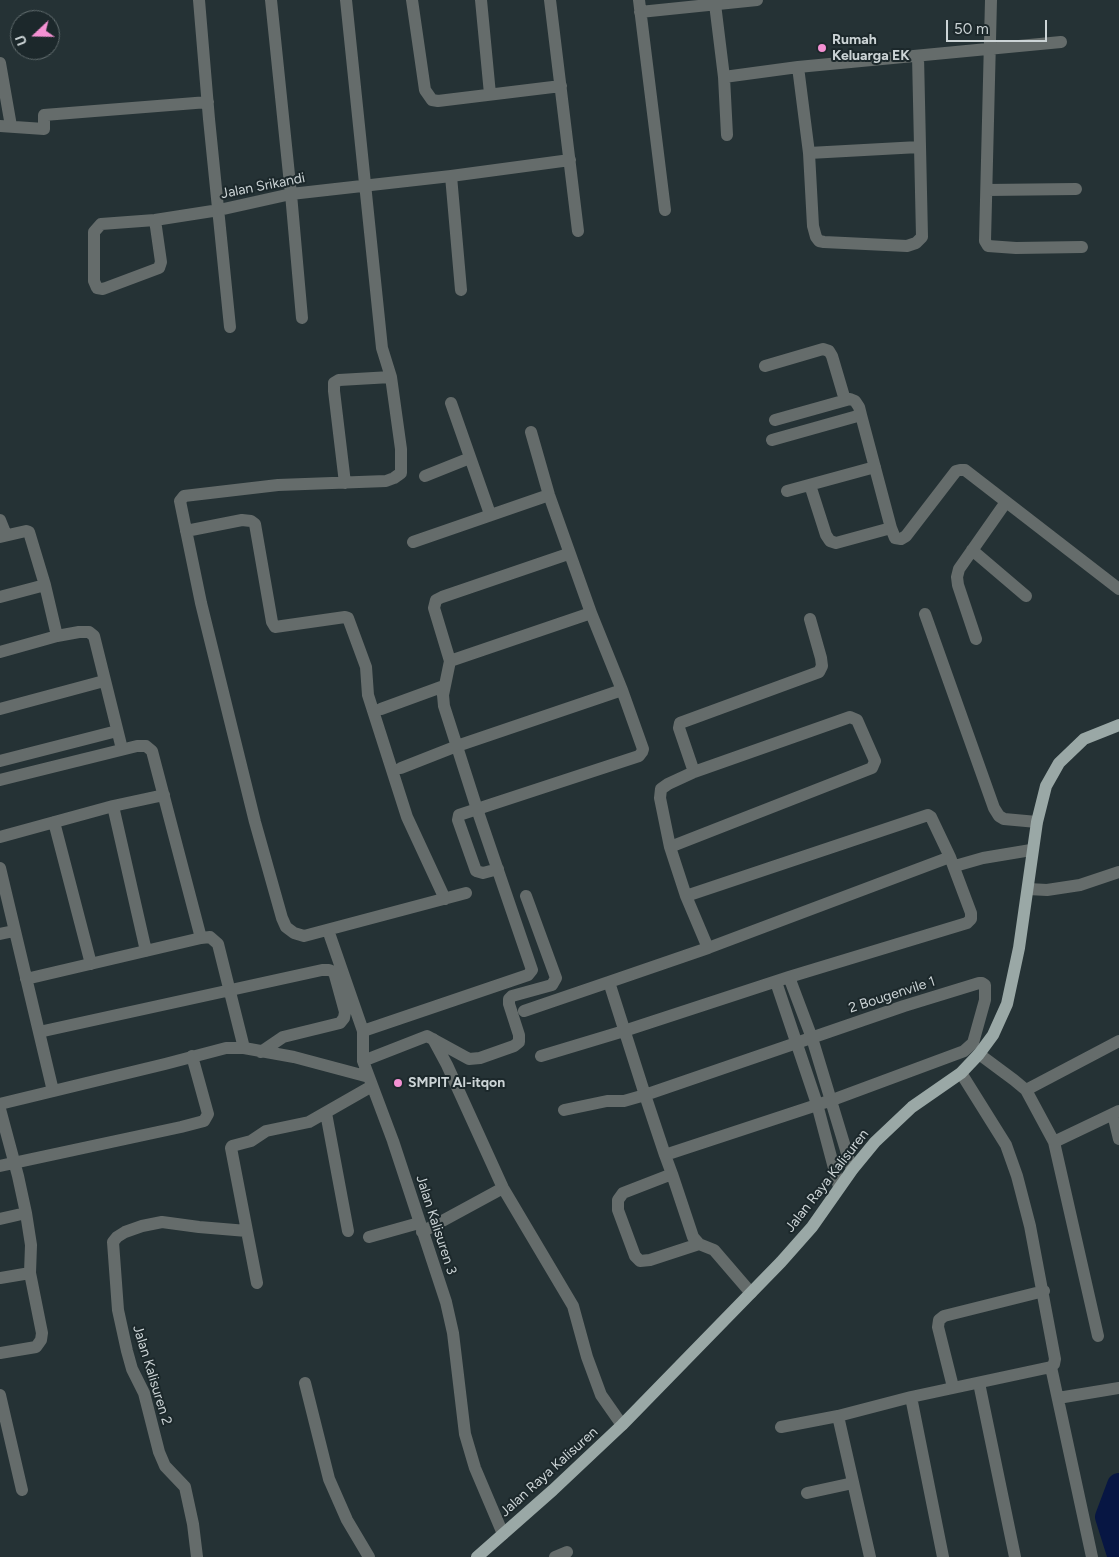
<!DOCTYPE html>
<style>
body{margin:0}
#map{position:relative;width:1119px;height:1557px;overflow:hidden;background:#253235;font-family:Figtree,sans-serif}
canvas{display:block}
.north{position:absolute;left:10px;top:10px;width:50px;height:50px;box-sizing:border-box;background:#1c282b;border:1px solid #626d6f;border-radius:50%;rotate:249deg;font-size:14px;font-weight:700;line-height:20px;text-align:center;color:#ccd4d6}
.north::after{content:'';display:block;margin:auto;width:18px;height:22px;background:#f491d3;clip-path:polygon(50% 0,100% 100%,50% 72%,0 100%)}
.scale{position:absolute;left:946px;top:20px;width:101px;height:22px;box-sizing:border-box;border:2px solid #ccd4d6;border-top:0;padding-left:6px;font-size:15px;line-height:18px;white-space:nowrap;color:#ccd4d6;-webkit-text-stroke:4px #1c282b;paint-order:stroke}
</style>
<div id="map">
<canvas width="1119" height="1557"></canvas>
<div class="north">U</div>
<div class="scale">50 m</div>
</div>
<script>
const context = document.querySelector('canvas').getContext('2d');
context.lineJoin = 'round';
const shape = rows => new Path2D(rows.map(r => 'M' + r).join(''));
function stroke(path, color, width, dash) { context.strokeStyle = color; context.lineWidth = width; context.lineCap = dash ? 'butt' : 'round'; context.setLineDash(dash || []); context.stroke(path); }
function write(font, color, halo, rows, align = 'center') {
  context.font = font + ' Figtree,sans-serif'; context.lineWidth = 4; context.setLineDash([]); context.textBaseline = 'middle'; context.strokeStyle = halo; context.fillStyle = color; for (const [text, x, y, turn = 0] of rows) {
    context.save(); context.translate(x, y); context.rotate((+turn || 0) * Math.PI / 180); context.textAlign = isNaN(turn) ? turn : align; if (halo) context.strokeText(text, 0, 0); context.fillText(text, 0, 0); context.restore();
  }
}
const river = shape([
 [1119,1485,1107,1517,1119,1555]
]);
const minor = shape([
 [199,0,209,119,230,327],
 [271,0,291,194,302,318],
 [346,0,382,348,391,377,401,449,401,473,394,478,386,481,278,485,184,496,180,501,201,603,255,822,282,918,286,927,294,933,304,936,466,893],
 [412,0,425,90,432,100,438,101,561,86],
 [481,0,490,94],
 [550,0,578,231],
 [639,0,665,210],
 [991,0,985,241,988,246,1016,248,1082,247],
 [715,4,724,77,798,67,1061,42],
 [640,12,757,0],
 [0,63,11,126],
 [798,67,809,153,813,226,816,237,819,241,824,242,907,246,916,243,922,237,918,56],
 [724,77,727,135],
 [0,126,44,129,44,115,208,102],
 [809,153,919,147],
 [451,176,461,290],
 [987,190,1076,189],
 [155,220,161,262,159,268,103,289,97,288,94,281,94,232,101,224,155,220,219,210,291,194,451,176,570,160],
 [765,366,823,349,829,351,832,356,845,400],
 [451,403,490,514],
 [775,420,850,399,855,401,859,407,861,415],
 [772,440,861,415,891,528,895,538,901,539,906,536,956,471,960,470,965,470,1119,589],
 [425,476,470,458],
 [345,483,334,391,334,383,339,380,391,377],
 [810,485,826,535,830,541,836,543,891,528],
 [787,491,875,467],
 [0,520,6,535],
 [186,531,242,520,251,521,255,524,272,622,275,627,345,617,348,618,366,667,368,695,407,817,445,899],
 [0,537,26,531,29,532,45,585,57,636],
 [413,542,549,495],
 [972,550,1026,596],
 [0,597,45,585],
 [925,614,994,808,999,816,1004,819,1037,822],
 [976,639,958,585,957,577,959,569,1006,502],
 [0,652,57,636,79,632,89,632,94,636,122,749],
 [450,661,591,613,549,495,531,432],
 [0,709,104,681],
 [381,709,444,686],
 [0,761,117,731],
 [401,768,457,746,622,690],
 [0,780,137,746,146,746,152,751,201,938,210,937,218,944,244,1048],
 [113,806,146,951],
 [54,822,91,964],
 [0,837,113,806,164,795],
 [670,847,872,768,875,761,857,720,850,717,694,772],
 [955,866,983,858,1031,850],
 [0,868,53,1091],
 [498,869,483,873,476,871,458,820,459,815,639,756,642,752,643,749,622,690,591,613],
 [1028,889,1047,890,1080,885,1119,872],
 [328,930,363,1031,363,1061,393,1141,446,1302,453,1333,465,1434,475,1468,503,1534],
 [0,934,14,931],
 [708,948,950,857],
 [789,977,812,1038,852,1170],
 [26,979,201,938],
 [776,982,817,1104,839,1187],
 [524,1011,609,982],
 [363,1031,528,975,532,970,477,809,444,706,443,695,450,661,434,608,436,600,442,597,568,554],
 [39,1032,322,970,329,970,334,972,345,1012,344,1018,340,1023,283,1037,261,1052],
 [433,1039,447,1065,503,1188,573,1306,587,1357,601,1395,622,1425],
 [979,1054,1014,1080,1026,1090,1054,1142,1098,1336],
 [541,1056,624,1031,789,977,967,923,971,919,971,913,950,857,931,817,928,815,686,896],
 [363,1061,427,1036,469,1059,480,1058,514,1046,519,1042,519,1035,509,1004,509,999,512,996,552,985,556,978,526,896],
 [1026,1090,1119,1041],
 [0,1104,165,1064,226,1048,244,1048,294,1057,369,1077],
 [0,1109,18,1176,26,1213,31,1245,30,1273,42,1333,41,1340,36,1347,0,1353],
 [564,1110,607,1101,624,1101,645,1095,609,982,708,948,686,896,670,847,660,798,661,789,668,784,694,772,679,728,680,723,819,672,822,666,821,658,810,619],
 [326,1113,348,1231],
 [1113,1114,1119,1139],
 [1054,1142,1119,1111],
 [665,1155,832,1100,964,1051,973,1043,985,1000,985,985,982,983,979,983,904,1006,645,1095,665,1155,672,1174,693,1237,699,1244,714,1250,751,1293],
 [0,1166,181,1127,204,1121,208,1114,192,1056],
 [672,1174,623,1193,618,1200,618,1210,635,1256,640,1261,650,1260,699,1244],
 [0,1219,26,1213],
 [422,1232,503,1188],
 [369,1237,419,1223],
 [0,1278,30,1273],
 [257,1283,231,1148,232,1146,251,1141,266,1131,309,1122,372,1086],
 [1051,1367,1092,1557],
 [305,1383,329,1479,347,1520,369,1557],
 [979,1383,1015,1557],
 [953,1387,938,1327,939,1320,944,1316,1044,1291],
 [0,1395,22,1490],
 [1058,1398,1119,1388],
 [838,1416,911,1397],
 [781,1427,838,1416,870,1557],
 [807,1493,853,1483],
 [197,1557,193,1524,185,1487,165,1466,159,1452,144,1393,132,1369,127,1351,118,1310,113,1242,117,1237,125,1232,142,1226,162,1222,199,1227,247,1231],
 [555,1557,567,1552],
 [943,1557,911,1397,1051,1367,1054,1364,1055,1359,1030,1226,1017,1176,1006,1145,961,1073]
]);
const major = shape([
 [477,1557,553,1490,622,1425,781,1262,812,1227,852,1170,875,1142,912,1107,961,1073,979,1054,993,1035,1007,1004,1019,948,1037,822,1046,786,1059,763,1084,739,1119,725]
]);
const markers = [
 [822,48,5,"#f491d3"],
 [398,1083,5,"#f491d3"]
];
const poiNames = [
 ["Rumah",832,40],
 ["Keluarga EK",832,56],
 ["SMPIT Al-itqon",408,1083]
];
const streetNames = [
 ["Jalan Srikandi",263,186,-11],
 ["2 Bougenvile 1",892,995,-18],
 ["Jalan Raya Kalisuren",827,1181,-52],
 ["Jalan Kalisuren 3",436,1225,72],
 ["Jalan Kalisuren 2",152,1375,73],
 ["Jalan Raya Kalisuren",549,1472,-42]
];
stroke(river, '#071643', 24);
stroke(minor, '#656c6b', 12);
stroke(major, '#9aa8a6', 12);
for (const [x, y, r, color] of markers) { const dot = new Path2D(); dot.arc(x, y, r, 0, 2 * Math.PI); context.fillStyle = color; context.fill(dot); stroke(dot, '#1c282b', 2); }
write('bold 14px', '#ccd4d6', '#1c282b', poiNames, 'left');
write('14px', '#ccd4d6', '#1c282b', streetNames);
</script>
